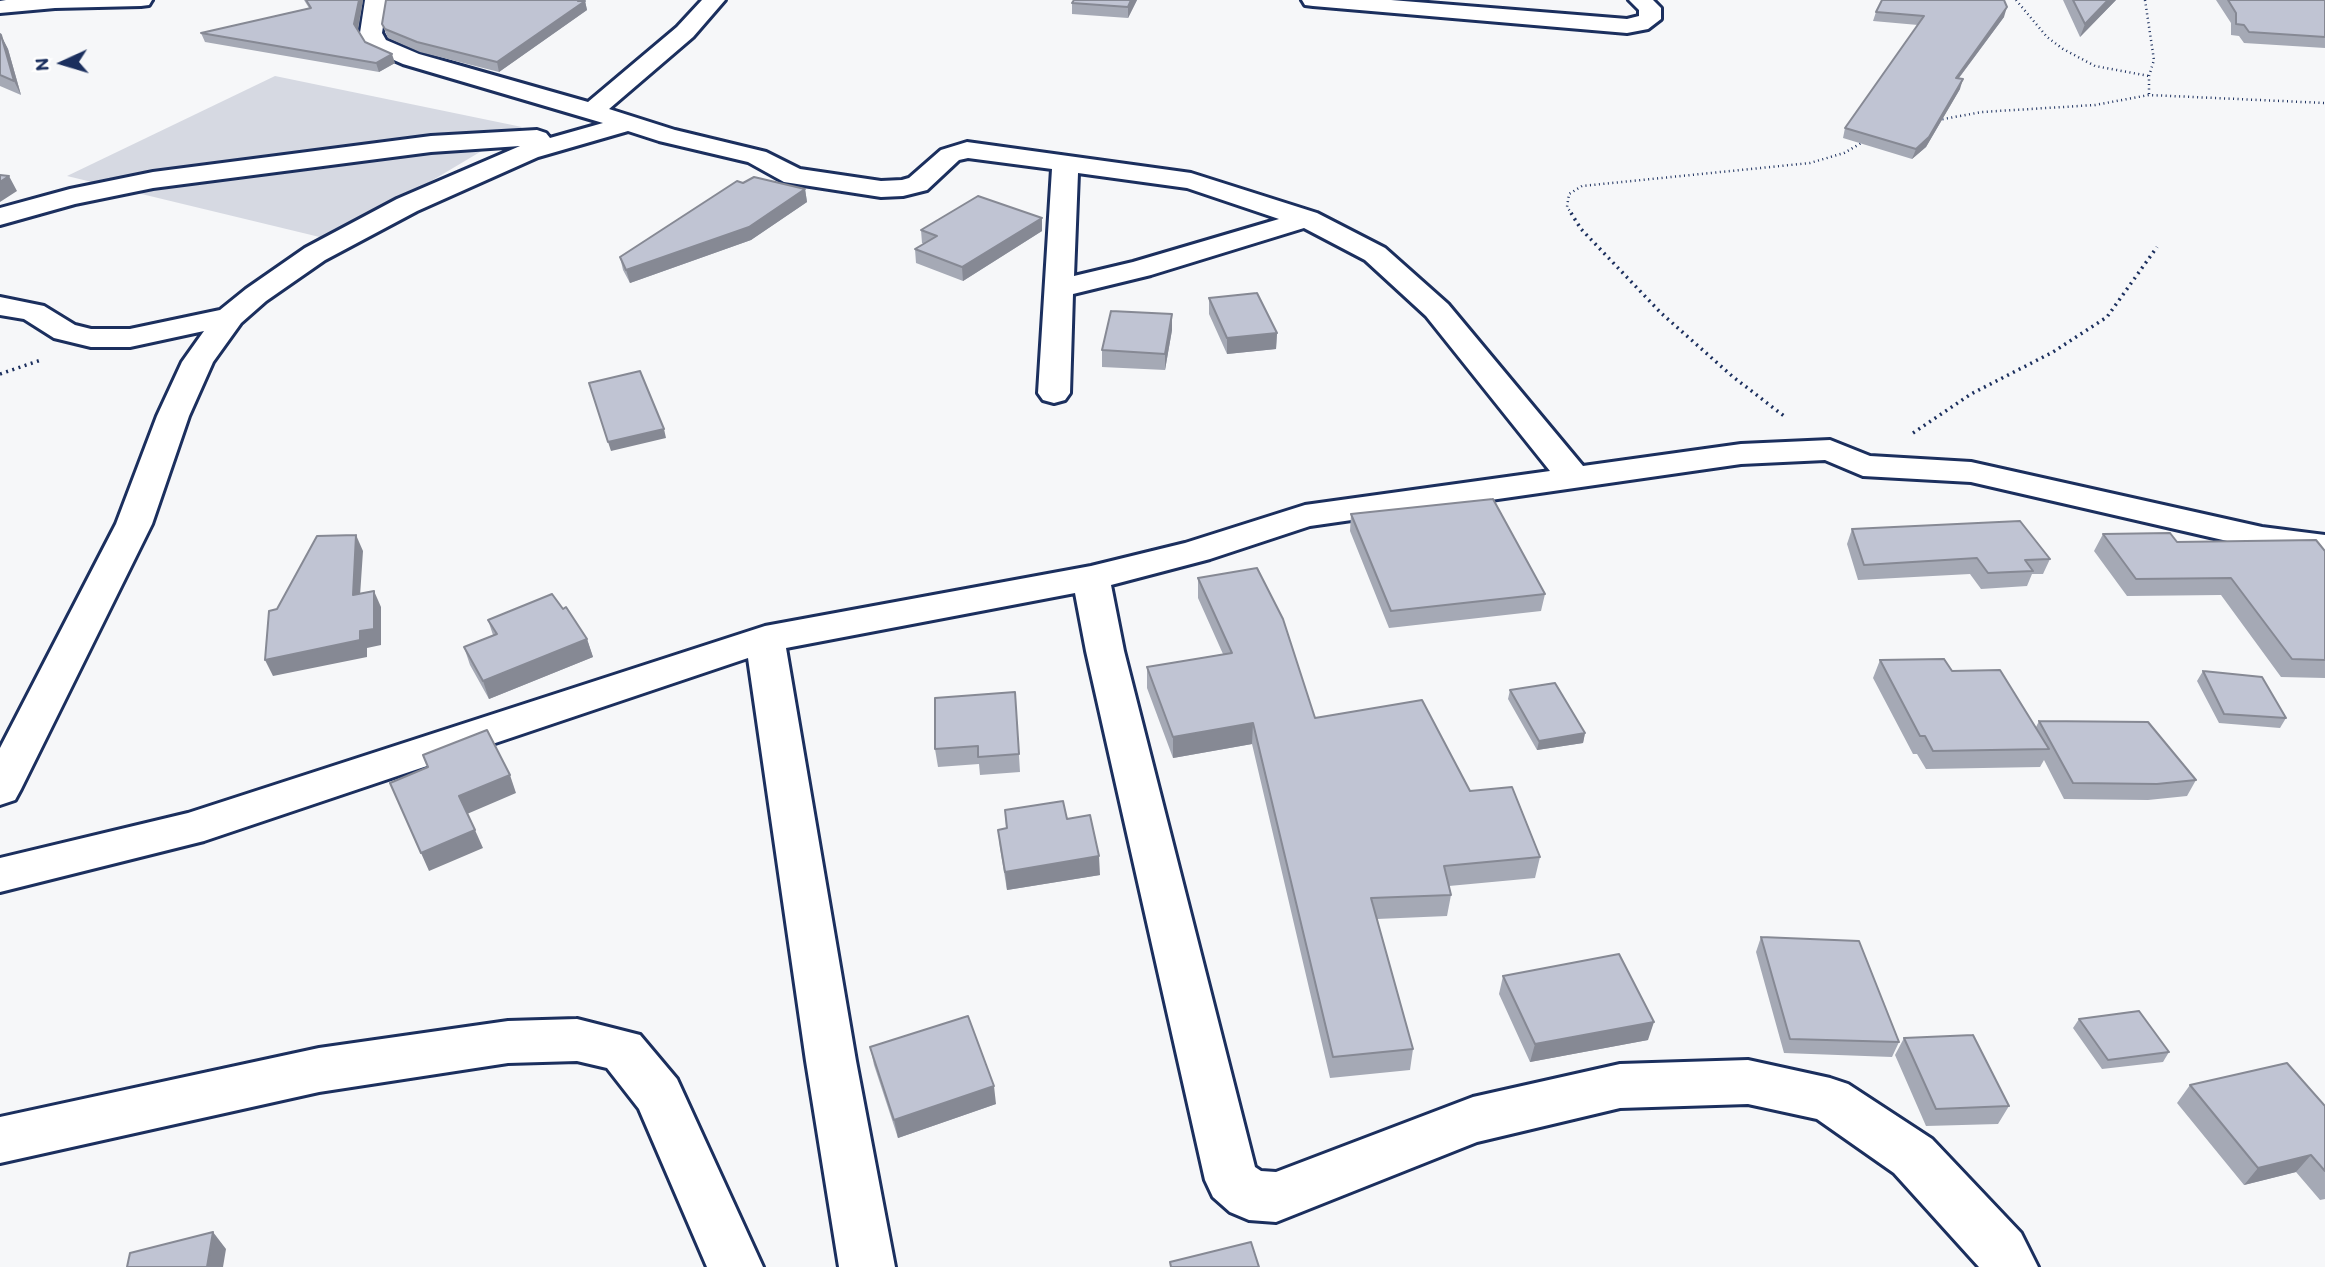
<!DOCTYPE html>
<style>
body{margin:0}
#map{position:relative;width:2325px;height:1267px;overflow:hidden;background:#f6f7f9;font-family:Itim,sans-serif}
canvas{display:block}
.north{position:absolute;left:28px;top:28px;width:70px;height:70px;-webkit-text-stroke:5px #fff;paint-order:stroke;rotate:266deg;font-size:19px;font-weight:700;line-height:28px;text-align:center;color:#1b2f5e}
.north::after{content:'';display:block;margin:auto;width:24px;height:32px;background:#1b2f5e;clip-path:polygon(50% 0,100% 100%,50% 72%,0 100%)}
</style>
<div id="map">
<canvas width="2325" height="1267"></canvas>
<div class="north">N</div>
</div>
<script>
const context = document.querySelector('canvas').getContext('2d');
context.lineJoin = 'round';
function fill(path, color) { context.fillStyle = color; context.fill(path, 'evenodd'); }
const shape = rows => new Path2D(rows.map(r => 'M' + r).join(''));
function stroke(path, color, width, dash) { context.strokeStyle = color; context.lineWidth = width; context.lineCap = dash ? 'butt' : 'round'; context.setLineDash(dash || []); context.stroke(path); }
const green = shape([
 [275,76,522,127,332,240,67,176]
]);
const pathFar1 = shape([
 [2016,0,2047,37,2063,49,2095,66,2149,76],
 [2145,0,2154,60,2149,76,2149,95],
 [1938,120,1982,112,2095,105,2149,95,2325,103],
 [1572,214,1567,207,1569,194,1582,186,1810,163,1844,153,1863,142]
]);
const path = shape([
 [1571,213,1581,229,1661,313,1732,376,1784,416],
 [0,374,41,360],
 [1913,433,1971,394,2053,352,2107,317,2157,247]
]);
const minor = shape([
 [152,0,149,5,141,6,55,8,0,13,0,1,6,0,152,0],
 [365,0,387,0,382,33,386,40,419,54,588,102,677,27,702,0,725,0,693,37,609,109,675,130,766,152,800,169,881,181,902,180,909,178,941,150,967,142,1191,173,1317,213,1385,248,1448,304,1583,466,1741,444,1830,440,1870,456,1971,462,2262,527,2325,535,2325,557,2262,549,1971,482,1863,476,1825,460,1741,464,1310,526,1210,559,1111,585,1124,651,1255,1167,1261,1171,1276,1172,1473,1097,1620,1064,1748,1060,1830,1078,1848,1084,1932,1139,2021,1233,2038,1267,1979,1267,1894,1173,1817,1119,1748,1104,1620,1108,1477,1142,1276,1222,1249,1220,1230,1212,1213,1197,1205,1180,1086,651,1075,593,786,648,856,1061,895,1267,839,1267,806,1061,748,658,204,841,0,892,0,858,188,813,765,626,1091,566,1185,543,1305,505,1550,471,1426,316,1365,260,1304,228,1151,275,1073,294,1070,393,1065,400,1054,403,1043,400,1038,393,1052,169,968,158,959,160,927,190,903,196,881,197,784,182,748,162,659,141,628,131,538,157,417,211,325,260,266,301,241,323,213,362,189,416,152,524,21,789,15,800,0,805,0,748,116,524,157,416,182,362,204,331,130,347,91,347,54,338,24,319,0,315,0,297,44,306,75,325,91,329,130,329,220,310,246,289,305,248,397,199,520,146,431,152,153,188,75,204,0,225,0,208,70,189,153,172,431,136,537,130,546,133,550,138,603,123,403,64,369,49,360,33,365,0],
 [1078,173,1187,188,1279,219,1133,262,1074,276,1078,173],
 [1302,0,1391,0,1627,19,1639,16,1639,10,1629,0,1653,0,1661,8,1661,19,1648,29,1627,33,1313,6,1305,5,1302,0],
 [577,1019,640,1035,677,1079,763,1267,707,1267,639,1109,607,1068,577,1061,508,1063,319,1092,0,1163,0,1117,319,1048,508,1021,577,1019]
]);
const wall = shape([
 [304,0,363,0,358,30,365,42,395,63,379,72,205,42,201,33,309,8],
 [1074,0,1137,0,1128,18,1072,14,1072,3],
 [2063,0,2116,0,2080,37],
 [2216,0,2325,0,2325,48,2244,43,2239,36,2231,35,2231,23],
 [583,1,585,1,587,10,499,72,420,52,388,38,382,24],
 [1876,12,2004,17,1959,78,1960,89,1926,147,1912,159,1843,138,1845,128,1918,25,1873,21],
 [0,34,8,49,21,95,0,86],
 [743,183,805,189,807,202,751,240,630,283,623,270,620,257],
 [921,230,1042,231,963,281,916,263,915,249,924,244,922,243],
 [1209,298,1277,333,1276,349,1227,354,1209,314],
 [1172,314,1172,330,1165,370,1102,367,1102,350],
 [1351,514,1545,594,1541,611,1389,628,1350,531],
 [1852,529,2050,559,2043,574,2032,574,2027,586,1981,589,1970,574,1858,580,1847,544],
 [2103,534,2177,542,2325,551,2325,678,2281,677,2221,595,2127,596,2094,551],
 [1198,578,1315,718,1470,791,1540,857,1535,878,1449,886,1451,895,1447,916,1377,919,1413,1049,1410,1070,1330,1078,1252,744,1173,758,1147,688,1147,667,1223,654,1198,598],
 [563,609,587,639,593,657,489,699,470,665,464,647,493,635,488,620],
 [1880,660,1952,671,2036,727,2039,721,2196,780,2187,796,2148,800,2064,799,2044,760,2040,767,1926,769,1917,754,1913,754,1873,678],
 [2203,671,2286,718,2280,728,2219,723,2197,681],
 [1510,690,1585,733,1583,743,1537,750,1508,699],
 [1015,692,1020,772,980,775,979,764,938,767,935,749],
 [1005,810,1067,819,1100,875,1007,890,1000,848,998,830,1006,828],
 [1761,937,1899,1042,1892,1057,1784,1053,1756,952],
 [1503,976,1648,1040,1530,1062,1499,994],
 [2079,1019,2169,1052,2163,1062,2102,1069,2073,1028],
 [1904,1038,2009,1106,1998,1124,1926,1126,1895,1055],
 [870,1047,996,1104,898,1138,874,1065],
 [2190,1085,2325,1106,2325,1199,2320,1200,2296,1172,2244,1185,2177,1103]
]);
const shadedWall = shape([
 [359,0,363,0,357,33,354,24],
 [580,0,583,0,584,2,585,1,587,10,499,72,497,62],
 [1131,0,1137,0,1128,18,1128,7],
 [2108,0,2116,0,2080,37,2085,24],
 [2007,7,2004,17,1952,87,1956,78],
 [1,35,8,49,21,95,14,81],
 [392,54,395,63,379,72,376,63],
 [1963,79,1960,89,1926,147,1912,159,1916,149],
 [9,176,17,191,0,202,0,182],
 [805,189,807,202,751,240,630,283,626,270],
 [1042,218,1042,231,963,281,962,267],
 [1172,314,1172,330,1165,370,1165,354],
 [1277,333,1276,349,1227,354,1227,338],
 [664,429,666,438,611,451,608,442],
 [356,535,363,551,359,611,353,595],
 [374,591,381,607,381,645,367,648,367,657,273,676,265,660,360,631],
 [587,639,593,657,489,699,483,681],
 [1253,723,1252,744,1173,758,1173,737],
 [1585,733,1583,743,1537,750,1539,741],
 [510,775,516,793,467,814,459,796],
 [475,830,483,848,429,871,421,853],
 [1099,856,1100,875,1007,890,1005,872],
 [1654,1022,1648,1040,1530,1062,1535,1044],
 [994,1086,996,1104,898,1138,894,1120],
 [2311,1155,2296,1172,2244,1185,2258,1168],
 [213,1232,226,1249,223,1267,207,1267]
]);
const building = shape([
 [306,0,359,0,354,24,365,42,392,54,376,63,201,33,311,8,306,0],
 [386,0,580,0,578,1,585,1,497,62,417,42,385,29,382,24,386,0],
 [1074,0,1131,0,1128,7,1072,3,1074,0],
 [1882,0,2004,0,2007,7,1956,78,1963,79,1929,137,1916,149,1845,128,1924,16,1876,12,1882,0],
 [2073,0,2108,0,2085,24,2073,0],
 [2228,0,2325,0,2325,37,2249,32,2244,25,2236,24,2236,13,2228,0],
 [0,34,1,35,14,81,0,75,0,34],
 [0,175,9,176,0,182,0,175],
 [754,177,805,189,749,227,626,270,620,257,737,181,743,183,754,177],
 [978,196,1042,218,962,267,915,249,937,236,921,230,978,196],
 [1257,293,1277,333,1227,338,1209,298,1257,293],
 [1111,311,1172,314,1165,354,1102,350,1111,311],
 [640,371,664,429,608,442,589,383,640,371],
 [1493,499,1545,594,1391,611,1351,514,1493,499],
 [2020,521,2050,559,2025,560,2033,571,1988,573,1977,558,1864,565,1852,529,2020,521],
 [2170,533,2177,542,2316,540,2325,551,2325,660,2292,659,2231,578,2136,579,2103,534,2170,533],
 [356,535,353,595,374,591,374,629,360,631,360,640,265,660,269,611,277,609,317,536,356,535],
 [1257,568,1283,619,1315,718,1422,700,1470,791,1512,787,1540,857,1444,866,1451,895,1371,898,1413,1049,1333,1057,1253,723,1173,737,1147,667,1232,653,1198,578,1257,568],
 [552,594,563,609,566,607,587,639,483,681,464,647,497,634,488,620,552,594],
 [1944,659,1952,671,2000,670,2049,749,1933,751,1925,736,1920,736,1880,660,1944,659],
 [2203,671,2262,677,2286,718,2224,714,2203,671],
 [1555,683,1585,733,1539,741,1510,690,1555,683],
 [1015,692,1019,754,978,757,978,746,935,749,935,698,1015,692],
 [2039,721,2148,722,2196,780,2157,784,2073,783,2039,721],
 [487,730,510,775,459,796,475,830,421,853,390,783,428,767,423,755,487,730],
 [1063,801,1067,819,1090,815,1099,856,1005,872,998,830,1007,828,1005,810,1063,801],
 [1761,937,1859,941,1899,1042,1790,1039,1761,937],
 [1619,954,1654,1022,1535,1044,1503,976,1619,954],
 [2139,1011,2169,1052,2108,1060,2079,1019,2139,1011],
 [968,1016,994,1086,894,1120,870,1047,968,1016],
 [1973,1035,2009,1106,1936,1109,1904,1038,1973,1035],
 [2287,1063,2325,1106,2325,1171,2311,1155,2258,1168,2190,1085,2287,1063],
 [213,1232,207,1267,127,1267,130,1253,213,1232],
 [1251,1242,1259,1267,1171,1267,1170,1262,1251,1242]
]);
fill(green, '#d6d9e2');
stroke(minor, '#1b2f5e', 6);
stroke(pathFar1, '#1b2f5e', 2.5, [1, 3.5]);
stroke(path, '#1b2f5e', 3.5, [2, 4.5]);
fill(minor, '#fff');
fill(wall, '#a5a9b5');
fill(shadedWall, '#868994');
fill(building, '#c0c4d3');
stroke(building, '#868994', 2);
</script>
